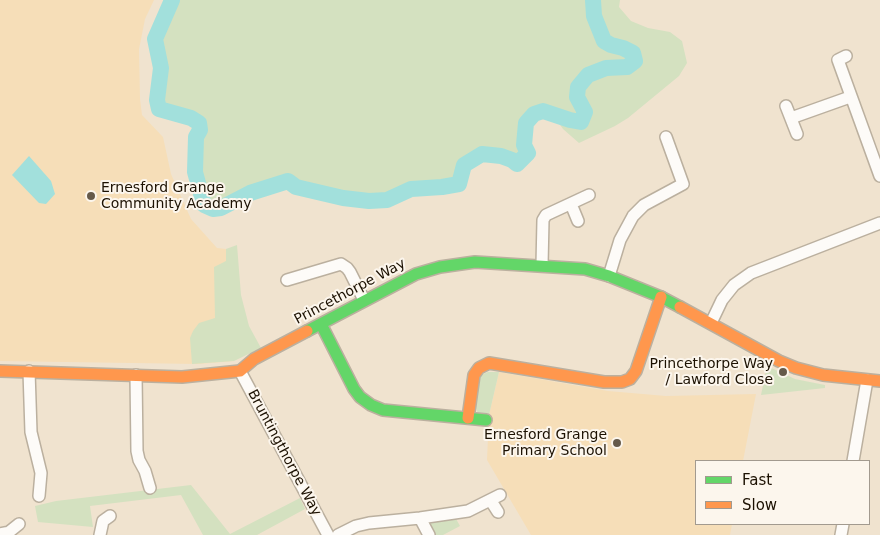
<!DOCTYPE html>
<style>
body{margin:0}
#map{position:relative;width:880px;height:535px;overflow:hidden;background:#f0e3cf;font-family:"DejaVu Sans",sans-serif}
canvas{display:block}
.legend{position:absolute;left:695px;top:460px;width:175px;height:65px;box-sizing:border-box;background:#fcf6ed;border:1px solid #a29a8f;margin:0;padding:6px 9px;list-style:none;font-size:15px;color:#1c1102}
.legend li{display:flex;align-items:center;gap:10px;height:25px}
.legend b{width:25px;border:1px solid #a29a8f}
</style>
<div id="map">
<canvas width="880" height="535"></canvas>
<ul class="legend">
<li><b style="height:6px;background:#63d668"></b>Fast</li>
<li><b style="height:6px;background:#ff974d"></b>Slow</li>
</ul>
</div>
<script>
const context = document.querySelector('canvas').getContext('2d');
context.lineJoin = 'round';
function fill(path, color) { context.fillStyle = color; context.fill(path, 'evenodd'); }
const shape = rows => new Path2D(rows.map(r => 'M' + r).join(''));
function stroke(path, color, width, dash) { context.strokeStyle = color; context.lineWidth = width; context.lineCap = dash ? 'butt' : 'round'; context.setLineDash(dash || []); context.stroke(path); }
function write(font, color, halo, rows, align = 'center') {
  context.font = font + ' "DejaVu Sans",sans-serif'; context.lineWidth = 4; context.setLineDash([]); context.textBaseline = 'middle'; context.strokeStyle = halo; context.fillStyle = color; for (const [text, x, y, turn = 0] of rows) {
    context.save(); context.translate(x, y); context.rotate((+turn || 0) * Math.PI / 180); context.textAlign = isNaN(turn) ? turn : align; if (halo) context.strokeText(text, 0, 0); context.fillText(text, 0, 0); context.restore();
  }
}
const built = shape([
 [0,0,154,0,145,19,139,49,140,99,142,115,163,137,171,174,191,219,217,248,226,249,234,361,198,364,0,361],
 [499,372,608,391,666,396,756,394,743,461,696,461,696,524,732,524,730,535,531,535,487,460,489,415]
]);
const green = shape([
 [172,0,620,0,619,7,631,21,648,28,670,32,682,41,687,63,679,76,628,118,615,126,579,143,563,129,556,119,549,113,543,111,534,114,526,123,524,145,528,153,517,164,512,160,501,156,482,154,464,165,459,184,442,187,411,189,387,200,369,201,343,198,296,187,288,181,250,193,221,208,213,209,204,205,195,172,196,137,200,130,199,123,191,118,159,109,157,100,161,69,155,39],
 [237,245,241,295,249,326,261,348,234,361,192,364,190,338,193,331,199,323,215,318,214,267,226,261,226,249],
 [767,366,795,379,825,385,825,388,761,395],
 [488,372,499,372,489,415,479,416,475,406,481,375],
 [191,485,230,534,300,498,305,509,257,535,203,535,181,495,90,506,93,527,38,522,35,506,56,501],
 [455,517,460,526,443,535,433,535,429,527,431,523,437,519]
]);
const water = shape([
 [29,156,51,181,55,194,46,204,39,203,12,175]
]);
const river = shape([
 [172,0,155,39,161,68,157,100,159,109,191,118,199,123,200,130,196,137,195,172,204,205,213,209,221,208,250,193,288,181,296,187,343,198,369,201,387,200,411,189,442,187,459,184,464,165,482,154,501,156,512,160,517,164,528,153,524,145,526,123,534,114,543,111,570,120,581,122,585,112,577,97,578,87,588,75,606,68,627,67,635,61,633,53,623,48,611,45,604,41,594,16,593,0]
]);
const street = shape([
 [846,56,838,60,880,176],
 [786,106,797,134],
 [791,118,850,97],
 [571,204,578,221],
 [542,265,543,220,546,215,589,195],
 [609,276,620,240,633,216,644,205,683,184,666,137],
 [287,280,341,264,347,268,350,272,364,300],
 [711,323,722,300,734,285,751,273,880,223],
 [29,371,31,432,41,473,39,496],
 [240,371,328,535],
 [136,375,137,451,139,460,145,471,150,488],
 [853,461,867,380],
 [491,501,498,512],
 [420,518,429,535],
 [0,534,9,532,19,524],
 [100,535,103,521,110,516],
 [338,535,356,526,369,523,420,518,468,511,500,495],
 [841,535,843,524]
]);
const fast = shape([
 [321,324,354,389,360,397,371,405,383,410,486,420],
 [307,331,416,274,440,267,475,262,585,269,609,276,661,297,680,307]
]);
const slow = shape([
 [680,307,779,361,796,368,823,375,880,381],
 [0,371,182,377,240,371,254,359,307,331],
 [468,418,474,375,479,368,489,363,604,382,622,382,630,379,636,371,661,297]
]);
const markers = [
 [91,196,5,"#665a4a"],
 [783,372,5,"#665a4a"],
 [617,443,5,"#665a4a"]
];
const poiNames = [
 ["Ernesford Grange",101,188,"left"],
 ["Community Academy",101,204,"left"],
 ["Princethorpe Way",773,364],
 ["/ Lawford Close",773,380],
 ["Ernesford Grange",607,435],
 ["Primary School",607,451]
];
const streetNames = [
 ["Princethorpe Way",350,292,-28],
 ["Bruntingthorpe Way",284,453,62]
];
fill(built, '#f6deb8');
fill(green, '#d4e1c0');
fill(water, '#a2e0dc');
stroke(river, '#a2e0dc', 16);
stroke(street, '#bbb09f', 14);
stroke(fast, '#bbb09f', 14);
stroke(slow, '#bbb09f', 14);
stroke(street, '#fdfbf8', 11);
stroke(fast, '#63d668', 11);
stroke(slow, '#ff974d', 11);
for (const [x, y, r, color] of markers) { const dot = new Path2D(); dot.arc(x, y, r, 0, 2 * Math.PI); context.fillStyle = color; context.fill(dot); stroke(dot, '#fcf6ed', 2); }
write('14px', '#1c1102', '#fcf6ed', poiNames, 'right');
write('14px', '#1c1102', '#fcf6ed', streetNames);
</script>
